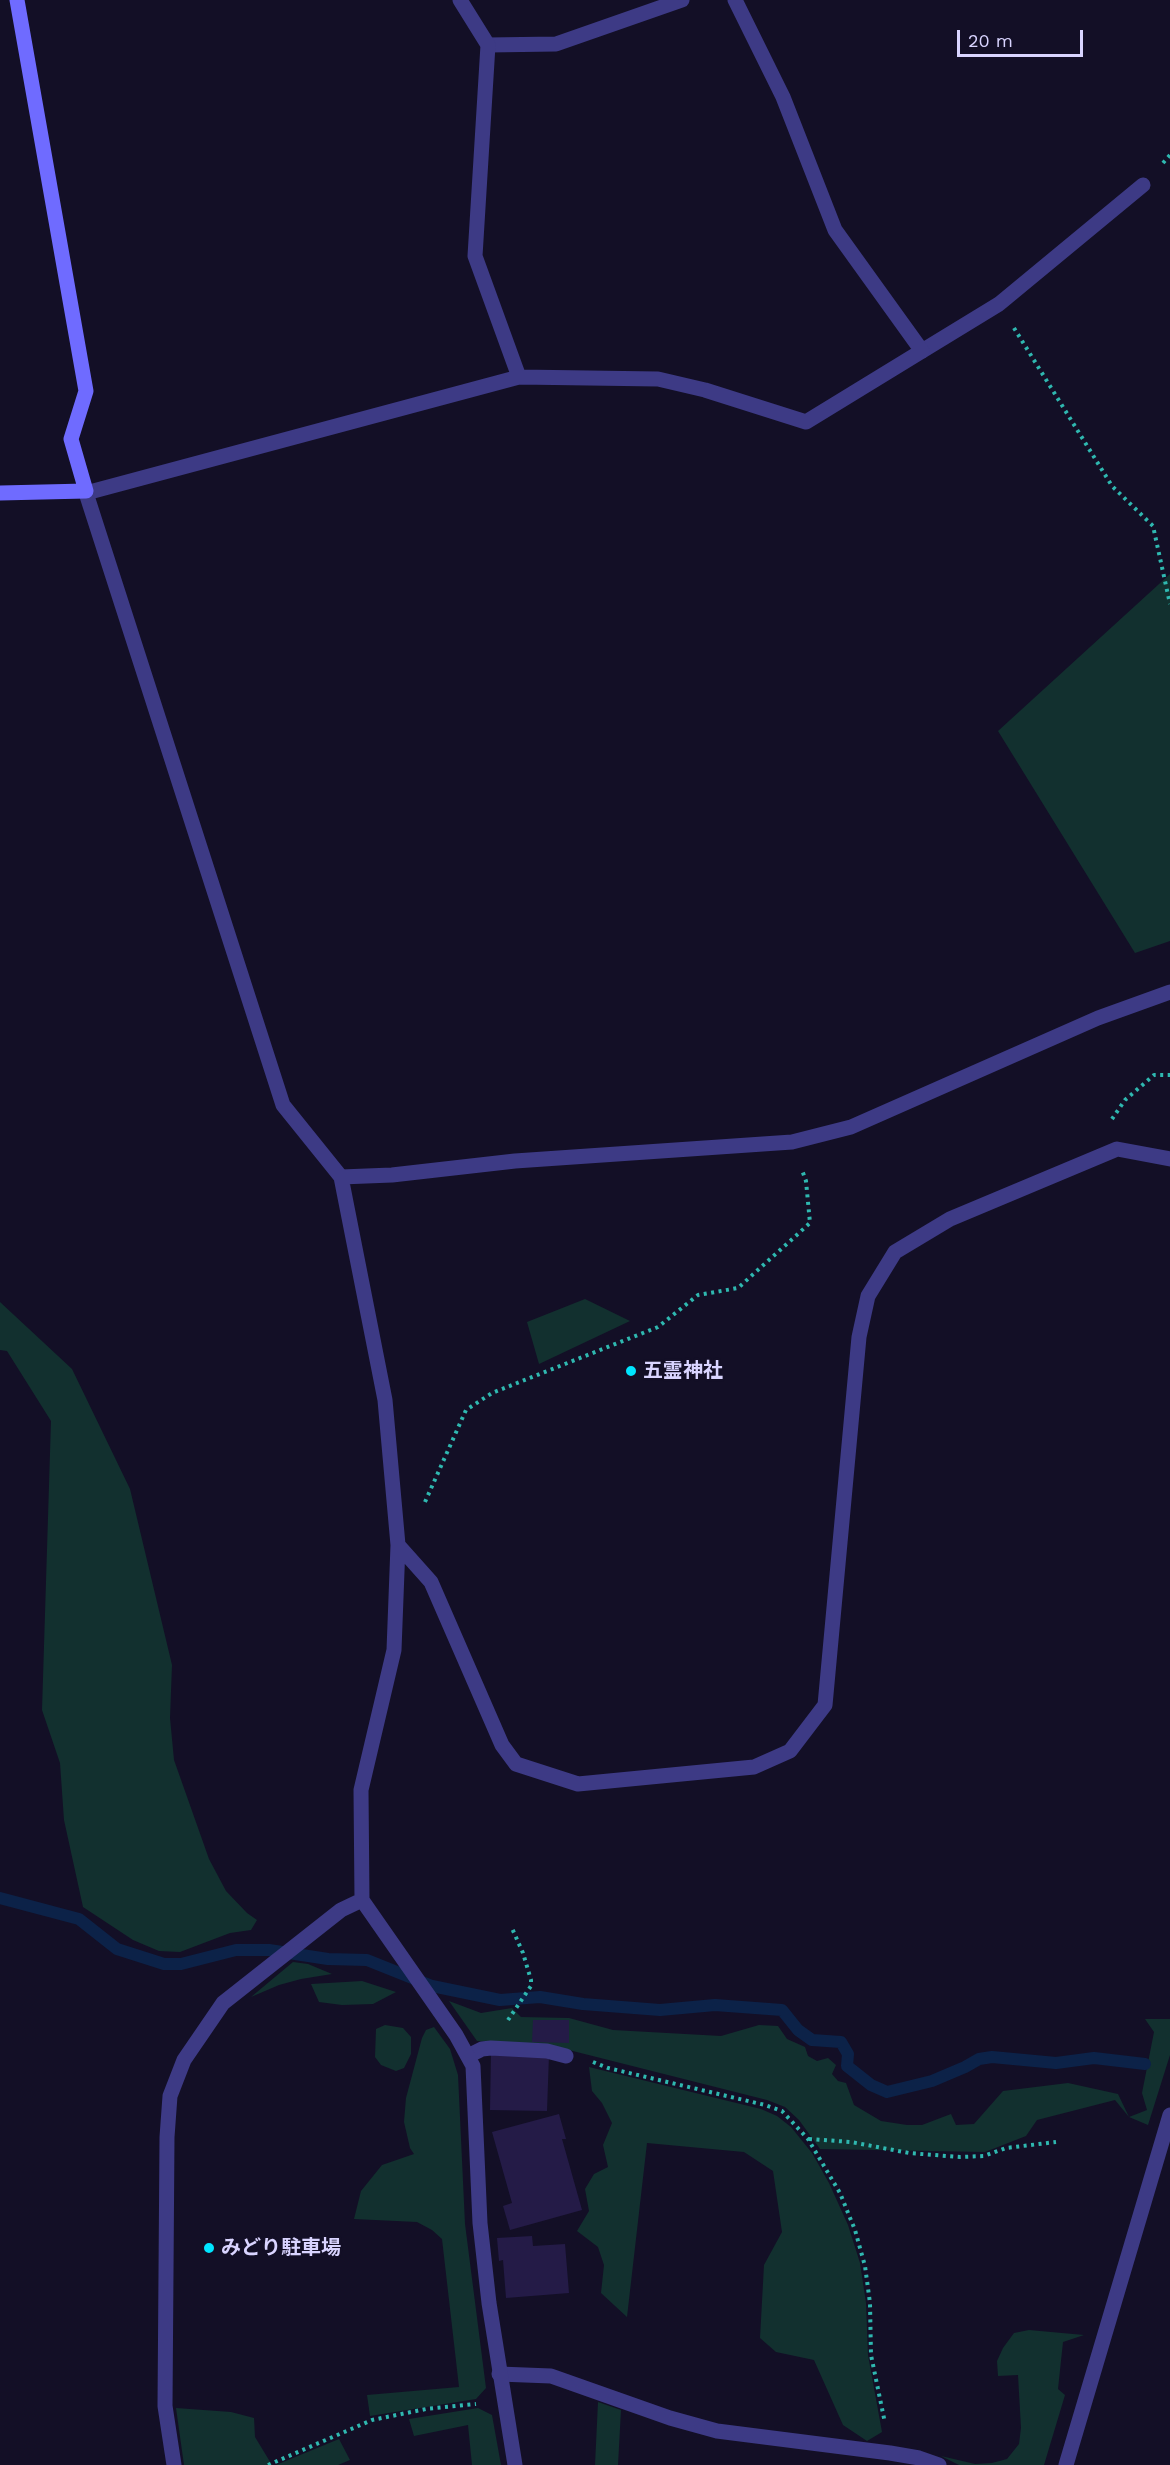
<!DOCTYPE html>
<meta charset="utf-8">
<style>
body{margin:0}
#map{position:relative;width:1170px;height:2465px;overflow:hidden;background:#130f26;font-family:"Work Sans",sans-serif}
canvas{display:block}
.scale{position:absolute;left:957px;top:30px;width:126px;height:27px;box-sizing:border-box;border:3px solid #d9d4ff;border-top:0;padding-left:8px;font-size:18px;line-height:21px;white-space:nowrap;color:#d9d4ff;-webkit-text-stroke:4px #130f26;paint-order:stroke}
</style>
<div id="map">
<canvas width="1170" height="2465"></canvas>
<div class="scale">20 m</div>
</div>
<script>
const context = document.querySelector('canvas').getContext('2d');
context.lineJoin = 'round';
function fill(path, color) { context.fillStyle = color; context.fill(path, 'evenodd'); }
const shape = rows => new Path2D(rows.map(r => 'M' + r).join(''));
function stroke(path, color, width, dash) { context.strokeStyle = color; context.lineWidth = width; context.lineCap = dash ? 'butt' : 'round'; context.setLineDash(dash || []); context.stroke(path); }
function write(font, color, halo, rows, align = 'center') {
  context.font = font + ' "Work Sans","Noto Sans JP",sans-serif'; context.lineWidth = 4.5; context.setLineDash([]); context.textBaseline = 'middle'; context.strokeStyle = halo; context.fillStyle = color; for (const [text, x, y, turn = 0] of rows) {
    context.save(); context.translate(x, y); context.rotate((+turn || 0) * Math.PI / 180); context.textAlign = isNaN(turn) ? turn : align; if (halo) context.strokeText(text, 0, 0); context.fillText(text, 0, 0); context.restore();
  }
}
const green = shape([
 [1170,574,1170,941,1135,953,998,731],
 [585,1299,630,1321,539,1364,527,1322],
 [0,1302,72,1369,130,1489,172,1665,170,1718,174,1760,209,1859,226,1891,247,1913,257,1920,251,1930,230,1933,180,1952,159,1951,133,1940,83,1907,64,1820,60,1763,42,1710,51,1421,7,1351,0,1350],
 [293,1962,308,1964,332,1974,301,1979,279,1985,251,1997],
 [362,1981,396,1992,373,2004,342,2005,319,2002,311,1984],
 [449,2001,481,2013,512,2008,521,2017,569,2018,613,2030,721,2036,759,2025,778,2026,787,2039,805,2047,808,2056,817,2061,828,2058,836,2065,832,2074,838,2081,846,2083,854,2105,881,2121,907,2125,922,2125,951,2114,956,2125,974,2124,1003,2091,1068,2083,1118,2094,1129,2117,1147,2110,1142,2093,1154,2032,1145,2019,1170,2019,1170,2055,1148,2125,1129,2117,1115,2100,1037,2120,1026,2136,985,2152,820,2149,799,2120,785,2107,767,2100,549,2045,477,2041],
 [385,2025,403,2028,411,2037,411,2054,404,2068,396,2071,381,2065,375,2057,376,2029],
 [434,2027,450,2049,458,2075,465,2224,486,2388,476,2399,370,2416,367,2395,459,2387,442,2239,432,2230,417,2222,354,2219,361,2191,382,2165,414,2154,410,2148,404,2122,406,2098,422,2038,426,2030],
 [589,2067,761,2109,777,2116,791,2127,812,2153,829,2183,848,2225,860,2263,866,2303,868,2355,882,2432,867,2441,843,2425,814,2360,776,2352,760,2338,764,2265,782,2232,773,2171,744,2152,647,2143,627,2317,601,2293,604,2265,598,2247,577,2231,589,2211,585,2189,594,2174,608,2167,603,2145,612,2123,602,2103,592,2091],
 [1029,2330,1084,2335,1063,2342,1058,2389,1065,2395,1044,2465,959,2465,941,2456,975,2464,992,2463,1007,2459,1019,2444,1021,2428,1018,2375,998,2376,997,2361,1003,2348,1014,2333],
 [598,2402,621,2410,618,2465,595,2465],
 [176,2408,231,2412,254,2418,255,2437,272,2465,184,2465],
 [478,2408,492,2415,501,2465,472,2465,468,2425,414,2436,409,2419],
 [339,2439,350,2460,338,2465,276,2465]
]);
const stream = shape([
 [0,1898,79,1919,117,1949,164,1964,181,1964,236,1950,269,1950,328,1959,367,1960,432,1986,500,2000,540,1997,583,2004,660,2010,715,2005,782,2010,798,2030,812,2040,841,2042,848,2054,847,2066,871,2085,887,2092,932,2081,965,2067,979,2059,992,2057,1056,2063,1094,2058,1145,2064]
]);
const building = shape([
 [533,2020,569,2020,569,2043,532,2042],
 [491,2053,549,2055,547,2111,490,2110],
 [559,2114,566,2139,562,2139,582,2210,510,2230,503,2206,512,2203,492,2132],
 [532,2236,533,2246,565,2244,569,2293,506,2298,503,2260,499,2261,497,2238]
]);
const path = shape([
 [1163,163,1170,155],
 [1014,328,1112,486,1153,526,1170,604],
 [1112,1119,1125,1100,1154,1075,1170,1075],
 [425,1502,466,1410,492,1393,658,1327,698,1295,738,1288,810,1223,806,1181,802,1170],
 [508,2020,531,1986,531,1980,523,1953,511,1926],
 [593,2062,608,2068,765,2105,782,2111,808,2139,840,2193,855,2230,865,2266,870,2303,871,2355,885,2423],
 [809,2139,851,2142,909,2153,960,2157,984,2156,1006,2148,1056,2142],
 [268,2465,372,2420,426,2409,476,2404]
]);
const lane = shape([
 [488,45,556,44,682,0],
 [922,351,999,304,1143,185],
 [468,2056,482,2049,491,2048,547,2051,566,2056],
 [499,2374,551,2376,670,2418,717,2431,890,2453,919,2458,939,2465]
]);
const street = shape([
 [460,0,488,45,475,256,519,377],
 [341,1177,392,1175,515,1161,792,1142,851,1127,1098,1018,1170,992],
 [398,1545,431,1582,502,1745,516,1764,578,1784,754,1767,790,1751,825,1705,859,1337,868,1296,895,1252,950,1219,1117,1149,1170,1159],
 [174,2465,165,2406,167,2137,170,2096,184,2060,223,2003,341,1910,362,1900],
 [515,2465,489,2303,480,2223,473,2066,456,2035,362,1900,361,1790,394,1650,398,1545,385,1400,341,1177,283,1105,86,493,519,377,658,379,705,390,806,422,922,351,835,230,783,97,735,0],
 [1066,2465,1170,2115]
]);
const secondary = shape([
 [0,493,86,491,71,439,86,391,17,0]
]);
const markers = [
 [631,1371,6,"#00e5ff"],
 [209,2248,6,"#00e5ff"]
];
const poiNames = [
 ["五霊神社",643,1371],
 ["みどり駐車場",221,2248]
];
fill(green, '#12302f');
stroke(stream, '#0c2248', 12);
fill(building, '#241b47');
stroke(path, '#2fb8b0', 4, [3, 4.5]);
stroke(lane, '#3d3a85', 15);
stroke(street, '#3d3a85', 15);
stroke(secondary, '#6f6bff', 15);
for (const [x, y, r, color] of markers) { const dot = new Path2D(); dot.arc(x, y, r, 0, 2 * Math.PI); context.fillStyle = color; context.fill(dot); stroke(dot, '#130f26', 2); }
write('bold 20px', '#d9d4ff', '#130f26', poiNames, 'left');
</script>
